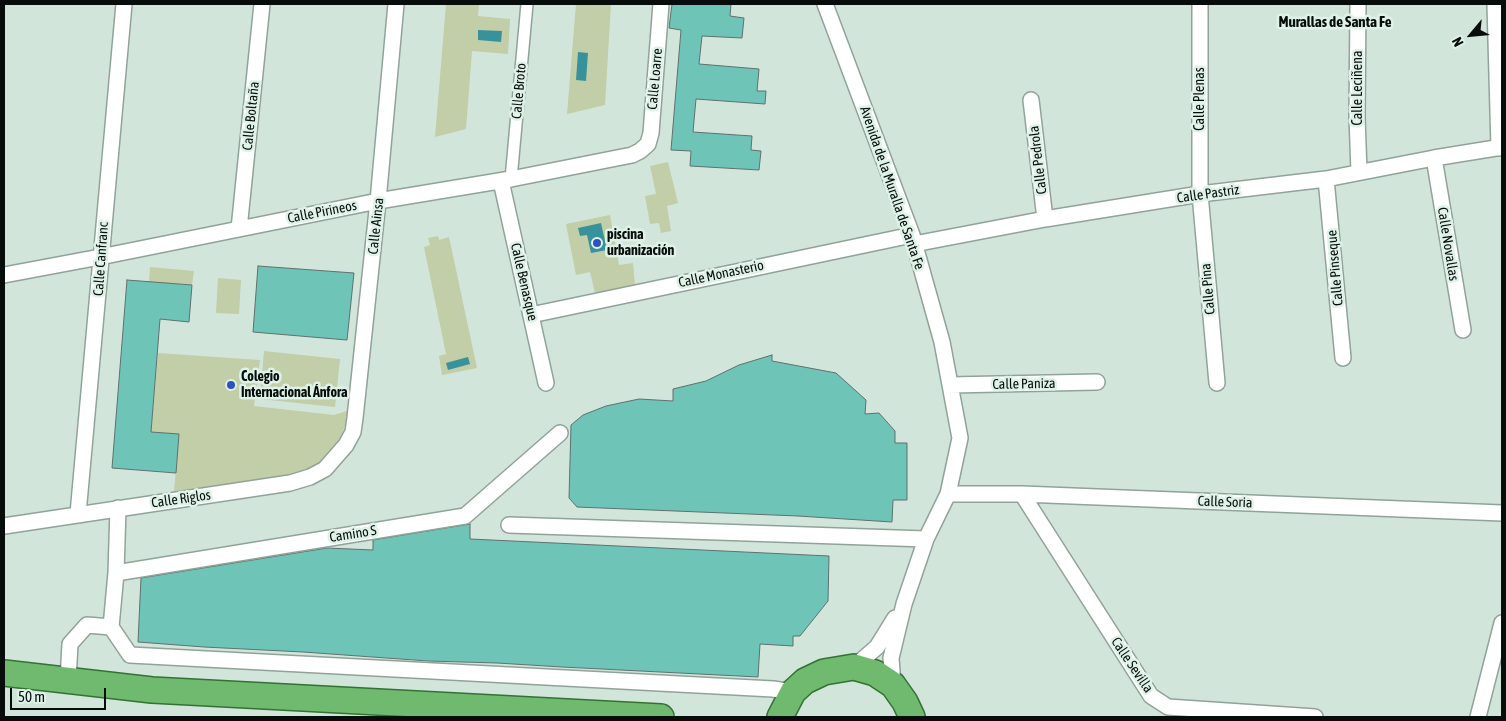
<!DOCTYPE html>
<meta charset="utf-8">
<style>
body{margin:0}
#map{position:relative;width:1506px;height:721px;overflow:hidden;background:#d2e5db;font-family:"Asap Condensed",sans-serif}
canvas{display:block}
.frame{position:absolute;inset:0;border:5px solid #070d0a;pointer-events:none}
.north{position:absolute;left:1446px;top:10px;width:50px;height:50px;-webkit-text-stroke:4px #dff2e8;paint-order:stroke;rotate:242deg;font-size:14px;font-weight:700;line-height:20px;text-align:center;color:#070d0a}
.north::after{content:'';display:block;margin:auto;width:18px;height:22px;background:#070d0a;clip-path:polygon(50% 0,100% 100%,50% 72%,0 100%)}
.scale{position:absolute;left:10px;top:688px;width:96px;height:22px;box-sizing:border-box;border:2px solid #070d0a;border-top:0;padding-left:6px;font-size:15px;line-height:18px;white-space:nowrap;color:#070d0a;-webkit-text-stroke:4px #dff2e8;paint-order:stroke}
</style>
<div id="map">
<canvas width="1506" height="721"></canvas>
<div class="frame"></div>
<div class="north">N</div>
<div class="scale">50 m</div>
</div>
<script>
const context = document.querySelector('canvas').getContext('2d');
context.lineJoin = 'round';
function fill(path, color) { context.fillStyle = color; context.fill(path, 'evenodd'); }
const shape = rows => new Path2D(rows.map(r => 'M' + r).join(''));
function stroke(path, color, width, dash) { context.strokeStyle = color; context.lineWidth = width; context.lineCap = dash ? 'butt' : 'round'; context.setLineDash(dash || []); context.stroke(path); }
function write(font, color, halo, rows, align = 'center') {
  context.font = font + ' "Asap Condensed",sans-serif'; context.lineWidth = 5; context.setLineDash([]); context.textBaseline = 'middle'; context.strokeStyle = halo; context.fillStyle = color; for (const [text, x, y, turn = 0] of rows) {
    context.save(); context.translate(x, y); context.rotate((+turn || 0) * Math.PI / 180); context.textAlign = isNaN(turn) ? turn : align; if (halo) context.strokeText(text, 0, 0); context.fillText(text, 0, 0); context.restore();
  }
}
const green = shape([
 [446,4,479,4,478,16,510,19,508,54,472,51,466,129,435,137],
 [576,4,611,4,605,105,567,114],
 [668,162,678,203,667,206,671,231,661,233,659,223,650,224,645,196,656,194,650,166],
 [610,215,619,265,633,263,635,285,595,293,590,272,576,275,566,224],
 [438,236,439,240,449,237,477,368,442,375,439,356,446,354,424,247,430,245,428,238],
 [150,267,194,271,192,285,149,282],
 [218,278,241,280,239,314,216,313],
 [264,351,340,359,335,407,260,399],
 [158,353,260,360,254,406,334,415,350,410,338,446,314,469,299,475,174,491,179,435,151,432]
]);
const water = shape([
 [478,30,502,31,501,42,478,40],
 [578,52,588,53,586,81,576,80],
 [601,223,607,250,591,253,587,235,580,236,578,228],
 [468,357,470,364,448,370,446,363]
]);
const building = shape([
 [672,4,731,4,730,16,744,18,742,38,702,36,699,64,759,69,757,91,766,91,765,104,696,99,693,132,752,136,751,150,761,151,759,170,690,166,691,151,671,150,681,30,669,28,672,4],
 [258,266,354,273,347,340,253,332,258,266],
 [127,280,192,285,189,322,160,319,151,432,179,434,176,473,112,468,127,280],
 [772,355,772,361,836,373,866,400,865,414,879,413,895,431,895,443,907,443,907,500,893,500,892,522,798,516,577,507,569,498,571,425,583,415,606,406,639,399,673,401,673,389,706,381,739,365,772,355],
 [470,524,470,539,829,556,828,601,800,636,793,636,793,646,760,644,758,677,562,667,497,663,428,661,303,652,204,647,138,642,141,578,327,548,373,550,373,540,470,524]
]);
const pedestrian = shape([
 [511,179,527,4]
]);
const minor = shape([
 [825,4,912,235,942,342,960,438,948,494,926,539,904,604,891,658,893,685],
 [1200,4,1200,194,1217,383],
 [1358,4,1357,117,1359,172],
 [1495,4,1499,148],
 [1031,100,1045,219],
 [1434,158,1463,330],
 [1326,179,1343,358],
 [501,181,546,383],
 [239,229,262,4],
 [914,244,1045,219,1200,194,1326,179,1434,158,1502,147],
 [4,275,100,257,378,201,511,179,632,155,640,151,648,144,651,133,661,4],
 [531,315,912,235],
 [950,385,1097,382],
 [948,494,1022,494,1502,513],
 [1022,494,1151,696,1168,707,1315,717],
 [78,514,124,4],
 [509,525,926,539],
 [4,526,290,483,310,477,325,469,346,445,353,432,355,418,378,201,396,4],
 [116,573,465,516,560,433],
 [111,627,116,573,118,508],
 [854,667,877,647,895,618],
 [68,680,70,644,87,625,111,627,130,655,773,689,793,692],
 [1478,717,1502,623]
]);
const trunk = shape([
 [4,673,152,690,661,717],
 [780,717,793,692,805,681,824,672,854,667,875,673,893,685,905,702,912,717]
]);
const markers = [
 [597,243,5,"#2a52c1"],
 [231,385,5,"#2a52c1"]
];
const streetNames = [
 ["Calle Loarre",655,79,-85],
 ["Calle Leciñena",1358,88,-90],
 ["Calle Broto",519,91,-85],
 ["Calle Plenas",1200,99,-90],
 ["Calle Boltaña",251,116,-84],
 ["Calle Pedrola",1038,160,-97],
 ["Avenida de la Muralla de Santa Fe",892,188,71],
 ["Calle Pastriz",1208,194,-8],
 ["Calle Pirineos",322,212,-11],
 ["Calle Ainsa",376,226,-84],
 ["Calle Novallas",1448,244,81],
 ["Calle Canfranc",101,259,-86],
 ["Calle Pinseque",1335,268,-95],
 ["Calle Monasterio",721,274,-12],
 ["Calle Benasque",524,282,77],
 ["Calle Pina",1208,289,-95],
 ["Calle Paniza",1024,384,-1],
 ["Calle Riglos",181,499,-8],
 ["Calle Soria",1225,502,2],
 ["Camino S",353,534,-9],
 ["Calle Sevilla",1132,665,56]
];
const poiNames = [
 ["piscina",607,235],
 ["urbanización",607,251],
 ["Colegio",241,377],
 ["Internacional Ánfora",241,393]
];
const neighbourhoodNames = [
 ["Murallas de Santa Fe",1335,22]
];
fill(green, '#c1cea7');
fill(water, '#38929b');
fill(building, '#6fc4b8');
stroke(building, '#5d716d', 1);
stroke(pedestrian, '#91a399', 14);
stroke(minor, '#91a399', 18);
stroke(trunk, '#337234', 28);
stroke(pedestrian, '#fff', 11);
stroke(minor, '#fff', 15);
stroke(trunk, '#6fba6e', 25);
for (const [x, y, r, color] of markers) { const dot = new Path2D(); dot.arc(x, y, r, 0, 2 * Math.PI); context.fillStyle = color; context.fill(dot); stroke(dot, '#dff2e8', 2); }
write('14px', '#070d0a', '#dff2e8', streetNames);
write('bold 14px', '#070d0a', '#dff2e8', poiNames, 'left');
write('bold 15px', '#070d0a', '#dff2e8', neighbourhoodNames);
</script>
